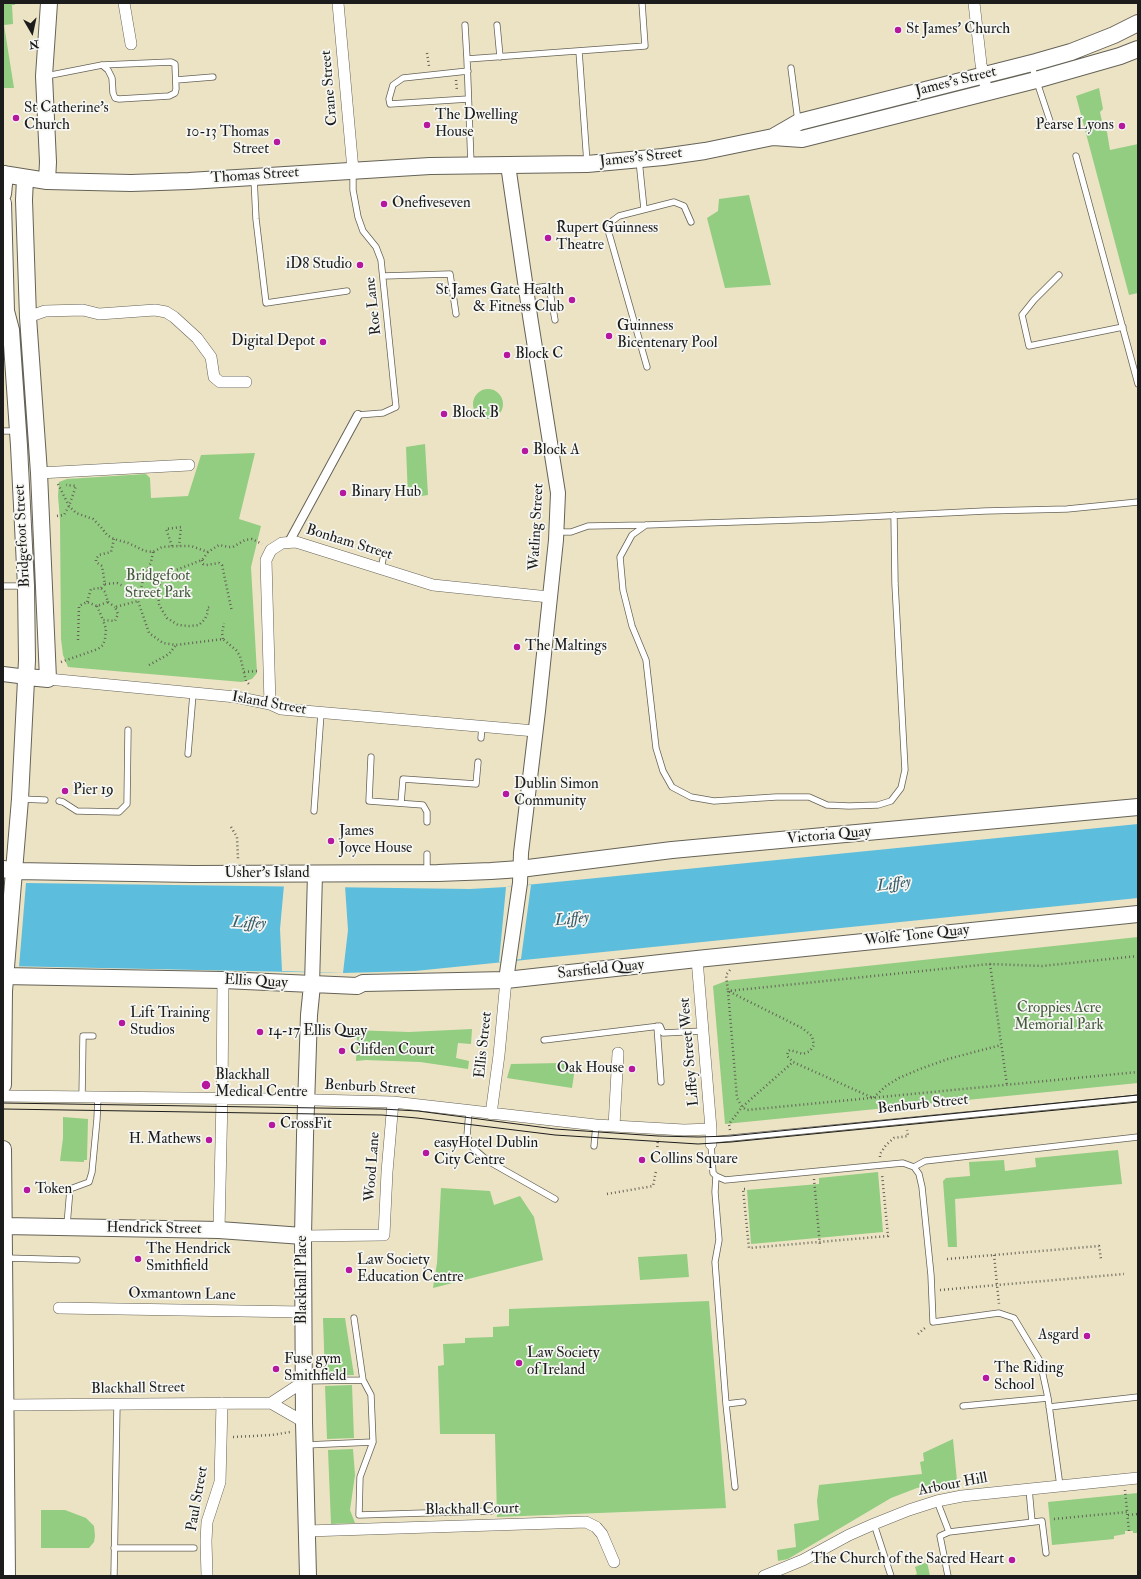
<!DOCTYPE html>
<style>
body{margin:0}
#map{position:relative;width:1141px;height:1579px;overflow:hidden;background:#ece3c4;font-family:"IM FELL Double Pica",serif}
canvas{display:block}
.frame{position:absolute;inset:0;border:4px solid #1c1c1c;pointer-events:none}
.north{position:absolute;left:12px;top:12px;width:40px;height:40px;-webkit-text-stroke:3px #f6f6f2;paint-order:stroke;rotate:171deg;font-size:11px;font-weight:700;line-height:16px;text-align:center;color:#1c1c1c}
.north::after{content:'';display:block;margin:auto;width:14px;height:18px;background:#1c1c1c;clip-path:polygon(50% 0,100% 100%,50% 72%,0 100%)}
</style>
<div id="map">
<canvas width="1141" height="1579"></canvas>
<div class="frame"></div>
<div class="north">N</div>
</div>
<script>
const context = document.querySelector('canvas').getContext('2d');
context.lineJoin = 'round';
function fill(path, color) { context.fillStyle = color; context.fill(path, 'evenodd'); }
const shape = rows => new Path2D(rows.map(r => 'M' + r).join(''));
function stroke(path, color, width, dash) { context.strokeStyle = color; context.lineWidth = width; context.lineCap = dash ? 'butt' : 'round'; context.setLineDash(dash || []); context.stroke(path); }
function write(font, color, halo, rows, align = 'center') {
  context.font = font + ' "IM FELL Double Pica",serif'; context.lineWidth = 3.5; context.setLineDash([]); context.textBaseline = 'middle'; context.strokeStyle = halo; context.fillStyle = color; for (const [text, x, y, turn = 0] of rows) {
    context.save(); context.translate(x, y); context.rotate((+turn || 0) * Math.PI / 180); context.textAlign = isNaN(turn) ? turn : align; if (halo) context.strokeText(text, 0, 0); context.fillText(text, 0, 0); context.restore();
  }
}
const green = shape([
 [3,3,15,3,15,5,12,5,13,24,4,25,14,88,3,88],
 [1099,88,1103,109,1100,112,1103,126,1107,132,1110,150,1138,144,1138,293,1129,295,1076,96],
 [749,195,771,285,725,288,707,218,718,211,719,199],
 '473 404a15 15 0 1 1 30 0a15 15 0 1 1-30 0Z',
 [425,444,428,495,408,498,406,447],
 [255,453,239,519,261,526,251,567,257,673,252,679,242,682,68,667,63,655,61,639,60,520,58,496,59,482,67,479,146,474,150,478,151,498,188,496,201,455],
 [1138,937,1138,1083,725,1124,713,986,726,981],
 [472,1029,471,1044,458,1043,456,1058,469,1061,468,1069,420,1062,366,1060,356,1061,357,1038,351,1039,352,1030,409,1032],
 [561,1063,575,1068,572,1088,507,1078,511,1064],
 [63,1117,88,1119,87,1160,84,1160,84,1162,60,1161,63,1138],
 [1118,1150,1122,1184,955,1199,957,1247,948,1247,943,1181,946,1178,970,1176,969,1162,1004,1160,1005,1171,1036,1167,1035,1158],
 [878,1172,883,1232,751,1244,747,1190,819,1184,819,1178],
 [441,1188,490,1191,494,1205,520,1196,534,1217,543,1260,433,1288,437,1263],
 [687,1254,689,1277,640,1280,638,1257],
 [709,1301,726,1508,497,1517,495,1434,440,1434,438,1366,444,1365,443,1344,465,1343,465,1338,493,1337,493,1327,509,1326,509,1309],
 [323,1318,345,1318,354,1375,325,1376],
 [352,1385,354,1438,327,1439,325,1386],
 [953,1439,957,1481,917,1488,891,1498,788,1559,778,1561,777,1550,796,1547,794,1524,819,1520,817,1501,819,1485,922,1474,920,1462,924,1461,923,1453],
 [353,1449,355,1475,350,1510,355,1523,331,1524,328,1450],
 [1138,1493,1138,1533,1133,1533,1133,1531,1125,1531,1125,1534,1114,1536,1114,1539,1052,1545,1048,1502],
 [41,1510,65,1510,86,1518,94,1526,95,1536,94,1542,89,1548,41,1548],
 [927,1562,930,1576,913,1576,917,1574,915,1567]
]);
const water = shape([
 [1138,824,1138,898,415,971,343,973,3,966,3,882,26,883,470,889,506,887]
]);
const pier = shape([
 [3,882,26,883,19,967,3,966],
 [284,885,345,886,348,930,343,973,282,971,280,929],
 [531,885,521,959,499,962,506,887]
]);
const path = shape([
 [427,53,429,66],
 [456,80,457,91],
 [58,484,69,506,76,513,93,519,101,527,107,535,114,539,128,543,145,551,153,552,162,547,179,546,191,546,208,552,219,545,229,547,233,547,245,540,252,539,262,544],
 [57,516,64,515,69,506,76,486,66,485],
 [172,546,166,529,181,527,179,546],
 [153,552,151,562,143,580,138,601,149,633,163,643,176,645,223,639,236,650,240,656,246,681,250,685],
 [208,552,202,560,171,572,161,581,158,591,159,604,162,610,167,618,178,625,189,626,199,625,205,619,208,612,207,608,209,607],
 [202,560,203,564,206,565,219,563,222,565,232,612],
 [148,569,162,579],
 [105,584,117,583,123,586],
 [101,588,105,584,102,566,96,562,96,559,99,555,111,552,114,539],
 [108,602,115,607],
 [97,606,103,620],
 [223,639,222,633,224,623],
 [78,640,79,606,87,602,97,606,108,602,105,592,101,588,91,589,87,602],
 [61,662,98,649,103,645,105,639,106,629,103,620,115,621,118,614,115,607,138,601],
 [149,665,169,654,176,645],
 [244,672,257,671],
 [231,827,237,837,238,859],
 [1138,956,1042,966,990,964,728,991,737,1098,742,1107,747,1110,1138,1072],
 [990,964,1007,1085],
 [730,970,726,975,728,991,802,1028,812,1036,814,1045,810,1051,803,1054,790,1050,788,1051,787,1056,793,1062,873,1098,886,1086,899,1078,920,1069,948,1059,1001,1045],
 [730,1130,729,1124,742,1107,793,1062],
 [657,1151,658,1139],
 [880,1157,880,1154,886,1145,894,1138,908,1136,907,1130],
 [814,1179,820,1246],
 [745,1189,743,1189,749,1248,888,1236,882,1174],
 [607,1194,653,1186,656,1171],
 [994,1255,999,1304],
 [947,1259,1099,1246,1101,1259],
 [940,1290,1124,1274],
 [918,1334,926,1327],
 [233,1437,272,1435,290,1432],
 [1125,1490,1129,1531],
 [1128,1515,1138,1514],
 [1054,1519,1127,1512]
]);
const service = shape([
 [465,25,467,59],
 [497,25,500,57],
 [579,51,587,163],
 [1031,64,1052,127],
 [791,68,798,121],
 [468,71,403,78,393,85,389,99,390,104,468,99],
 [46,76,102,65,171,62,175,64,176,89,175,93,169,96,119,99,115,98,113,93,112,78,108,70,102,65],
 [176,80,213,77],
 [1076,156,1138,384],
 [639,160,644,209],
 [471,164,467,59,645,46,642,3],
 [353,172,353,190,358,217,363,231,376,247,381,260,396,407,383,413,358,415],
 [254,178,256,219,266,303,347,291],
 [1059,275,1034,300,1022,315,1029,346,1123,327],
 [383,276,450,274,456,314],
 [526,289,549,286,555,320],
 [647,367,608,230,611,222,619,216,674,202,684,206,691,222],
 [3,431,17,431],
 [646,525,632,535,620,557,623,590,632,626,646,660,656,748,663,771,672,787,691,797,714,801,776,797,809,797,827,805,849,806,878,805,891,801,901,788,905,770,895,584,894,515],
 [556,532,571,532,588,526,646,525,823,519,985,511,1067,509,1138,502],
 [381,569,383,559],
 [3,586,25,586],
 [481,738,482,726],
 [188,754,193,694],
 [371,757,369,801,423,805,427,812,427,822],
 [20,799,45,800],
 [59,801,63,802,77,811,119,812,127,804,128,730],
 [401,803,403,779,476,784,478,762],
 [314,811,321,713],
 [427,872,427,854],
 [657,1026,661,1082],
 [544,1040,660,1026,663,1033,703,1031],
 [82,1097,83,1036,93,1036],
 [469,1111,467,1136,473,1148,488,1161,555,1199],
 [711,1140,1138,1098],
 [711,1144,713,1173,716,1176,725,1180,903,1163,914,1167,919,1174,922,1187,931,1275,933,1322,999,1313,1014,1318,1040,1361,1048,1398,1060,1486],
 [594,1146,596,1125],
 [914,1167,925,1161,1138,1137],
 [716,1176,715,1192,719,1240,715,1262,726,1404,735,1487],
 [67,1225,70,1189,89,1182,92,1172,97,1119,98,1097],
 [5,1258,77,1260],
 [354,1318,363,1380],
 [305,1381,363,1380,371,1395,373,1442,306,1445],
 [726,1404,743,1402],
 [963,1406,1048,1398],
 [1049,1407,1138,1397],
 [373,1442,360,1477,359,1515,491,1511],
 [1029,1489,1032,1522],
 [937,1501,949,1532],
 [874,1524,891,1576],
 [114,1548,194,1548],
 [114,1576,117,1405],
 [948,1576,940,1536,949,1532,1042,1521,1046,1553]
]);
const pedestrian = shape([
 [289,542,358,415]
]);
const minor = shape([
 [124,3,131,44],
 [338,3,353,170],
 [974,3,981,64,987,93],
 [28,317,45,311,83,310,99,314,155,310,166,312,174,317,197,338,211,357,214,377,220,382,246,382],
 [39,473,189,465],
 [48,679,236,697,270,704,281,709,535,731],
 [270,704,266,560,271,550,282,543,296,542,433,585,549,597],
 [697,959,711,1129,711,1144],
 [3,1096,276,1099,393,1102,596,1125,684,1130,711,1129],
 [491,1114,499,1055,506,980],
 [614,1126,618,1053],
 [219,1230,222,1098,223,980],
 [303,1236,384,1235,387,1172,393,1102],
 [59,1308,303,1312],
 [271,1403,303,1382],
 [5,1405,271,1403,304,1422],
 [307,1531,586,1522,596,1527,602,1534,614,1562],
 [207,1576,206,1541,207,1522,220,1482,222,1403],
 [764,1576,803,1560,849,1535,874,1524,909,1510,937,1501,962,1496,1138,1478]
]);
const tertiary = shape([
 [3,674,27,677],
 [506,980,520,883,521,853,538,711,556,540,558,493,530,316,508,165],
 [312,985,315,874]
]);
const secondary = shape([
 [773,137,799,122,1036,62,1071,52,1114,35,1138,23],
 [3,174,47,181,131,183,189,181,430,166,587,164,663,157,705,151,773,137,802,139,1036,80,1120,56,1138,49],
 [25,178,24,200,28,317,39,473,48,679,27,677],
 [47,181,48,162,44,76,49,3],
 [3,194,5,174],
 [3,203,6,311,11,330,19,446,26,586,27,660,20,799,4,991,3,1085],
 [3,869,15,871,193,874,438,873,491,871,520,869,672,850,1138,807],
 [3,976,223,980,357,986,363,983,506,980,697,959,1138,914],
 [3,1149,7,1576],
 [5,1226,219,1230,303,1236],
 [308,1576,304,1422,303,1236,305,1136,309,1015,312,985]
]);
const tram = shape([
 [3,1103,382,1109,418,1111,555,1129,658,1136,698,1137,730,1136,1138,1095],
 [3,1109,382,1115,417,1118,555,1135,698,1144,731,1142,1138,1102]
]);
const markers = [
 [898,30,4,"#b5179e"],
 [16,118,4,"#b5179e"],
 [427,125,4,"#b5179e"],
 [1122,126,4,"#b5179e"],
 [277,142,4,"#b5179e"],
 [384,204,4,"#b5179e"],
 [548,238,4,"#b5179e"],
 [360,265,4,"#b5179e"],
 [572,300,4,"#b5179e"],
 [609,336,4,"#b5179e"],
 [323,342,4,"#b5179e"],
 [507,355,4,"#b5179e"],
 [444,414,4,"#b5179e"],
 [525,451,4,"#b5179e"],
 [343,493,4,"#b5179e"],
 [517,647,4,"#b5179e"],
 [65,791,4,"#b5179e"],
 [506,794,4,"#b5179e"],
 [331,841,4,"#b5179e"],
 [122,1023,4,"#b5179e"],
 [260,1032,4,"#b5179e"],
 [342,1051,4,"#b5179e"],
 [632,1069,4,"#b5179e"],
 [206,1085,5,"#b5179e"],
 [272,1125,4,"#b5179e"],
 [209,1140,4,"#b5179e"],
 [426,1153,4,"#b5179e"],
 [642,1160,4,"#b5179e"],
 [27,1190,4,"#b5179e"],
 [138,1259,4,"#b5179e"],
 [349,1270,4,"#b5179e"],
 [1087,1336,4,"#b5179e"],
 [519,1363,4,"#b5179e"],
 [276,1369,4,"#b5179e"],
 [986,1378,4,"#b5179e"],
 [1012,1560,4,"#b5179e"]
];
const poiNames = [
 ["St James' Church",906,30],
 ["St Catherine's",24,109],
 ["Church",24,126],
 ["The Dwelling",435,116],
 ["House",435,133],
 ["Pearse Lyons",1114,126,"right"],
 ["10-13 Thomas",269,133,"right"],
 ["Street",269,150,"right"],
 ["Onefiveseven",392,204],
 ["Rupert Guinness",556,229],
 ["Theatre",556,246],
 ["iD8 Studio",352,265,"right"],
 ["St James Gate Health",564,291,"right"],
 ["& Fitness Club",564,308,"right"],
 ["Guinness",617,327],
 ["Bicentenary Pool",617,344],
 ["Digital Depot",315,342,"right"],
 ["Block C",515,355],
 ["Block B",452,414],
 ["Block A",533,451],
 ["Binary Hub",351,493],
 ["The Maltings",525,647],
 ["Dublin Simon",514,785],
 ["Community",514,802],
 ["Pier 19",73,791],
 ["James",339,832],
 ["Joyce House",339,849],
 ["Lift Training",130,1014],
 ["Studios",130,1031],
 ["14-17 Ellis Quay",268,1032],
 ["Clifden Court",350,1051],
 ["Oak House",624,1069,"right"],
 ["Blackhall",215,1076],
 ["Medical Centre",215,1093],
 ["CrossFit",280,1125],
 ["H. Mathews",201,1140,"right"],
 ["easyHotel Dublin",434,1144],
 ["City Centre",434,1161],
 ["Collins Square",650,1160],
 ["Token",35,1190],
 ["The Hendrick",146,1250],
 ["Smithfield",146,1267],
 ["Law Society",357,1261],
 ["Education Centre",357,1278],
 ["Asgard",1079,1336,"right"],
 ["Law Society",527,1354],
 ["of Ireland",527,1371],
 ["Fuse gym",284,1360],
 ["Smithfield",284,1377],
 ["The Riding",994,1369],
 ["School",994,1386],
 ["The Church of the Sacred Heart",1004,1560,"right"]
];
const streetNames = [
 ["James's Street",956,82,-14],
 ["Crane Street",330,88,-95],
 ["James's Street",641,158,-6],
 ["Thomas Street",255,176,-4],
 ["Roe Lane",374,306,-96],
 ["Watling Street",537,527,-87],
 ["Bridgefoot Street",23,536,-93],
 ["Bonham Street",349,543,17],
 ["Island Street",269,704,10],
 ["Victoria Quay",829,836,-5],
 ["Usher's Island",267,874],
 ["Wolfe Tone Quay",917,936,-6],
 ["Sarsfield Quay",601,970,-6],
 ["Ellis Quay",256,982,3],
 ["Ellis Street",484,1045,-84],
 ["Liffey Street West",690,1052,-95],
 ["Benburb Street",370,1088,3],
 ["Benburb Street",923,1105,-6],
 ["Wood Lane",373,1167,-86],
 ["Hendrick Street",154,1229,1],
 ["Blackhall Place",303,1280,-90],
 ["Oxmantown Lane",182,1295,1],
 ["Blackhall Street",138,1389,-1],
 ["Arbour Hill",953,1485,-11],
 ["Paul Street",198,1499,-80],
 ["Blackhall Court",472,1510,-1]
];
const parkNames = [
 ["Bridgefoot",158,577],
 ["Street Park",158,594],
 ["Croppies Acre",1059,1009],
 ["Memorial Park",1059,1026]
];
const waterNames = [
 ["Liffey",894,885,-8],
 ["Liffey",572,920,-6],
 ["Liffey",249,924,2]
];
fill(green, '#92cd81');
fill(water, '#5dbddc');
fill(pier, '#ece3c4');
stroke(service, '#656257', 7);
stroke(pedestrian, '#656257', 10);
stroke(minor, '#656257', 12);
stroke(tertiary, '#656257', 16);
stroke(secondary, '#656257', 18);
stroke(path, '#656257', 2.5, [1, 3]);
stroke(service, '#fff', 5.5);
stroke(pedestrian, '#fff', 8);
stroke(minor, '#fff', 11);
stroke(tertiary, '#fff', 14);
stroke(secondary, '#fff', 16);
stroke(tram, '#1c1c1c', 1);
for (const [x, y, r, color] of markers) { const dot = new Path2D(); dot.arc(x, y, r, 0, 2 * Math.PI); context.fillStyle = color; context.fill(dot); stroke(dot, '#f6f6f2', 1.5); }
write('15px', '#1c1c1c', '#f6f6f2', poiNames, 'left');
write('15px', '#1c1c1c', '#f6f6f2', streetNames);
write('15px', '#455a3f', '#f6f6f2', parkNames);
write('italic 16px', '#365c69', '#f6f6f2', waterNames);
</script>
